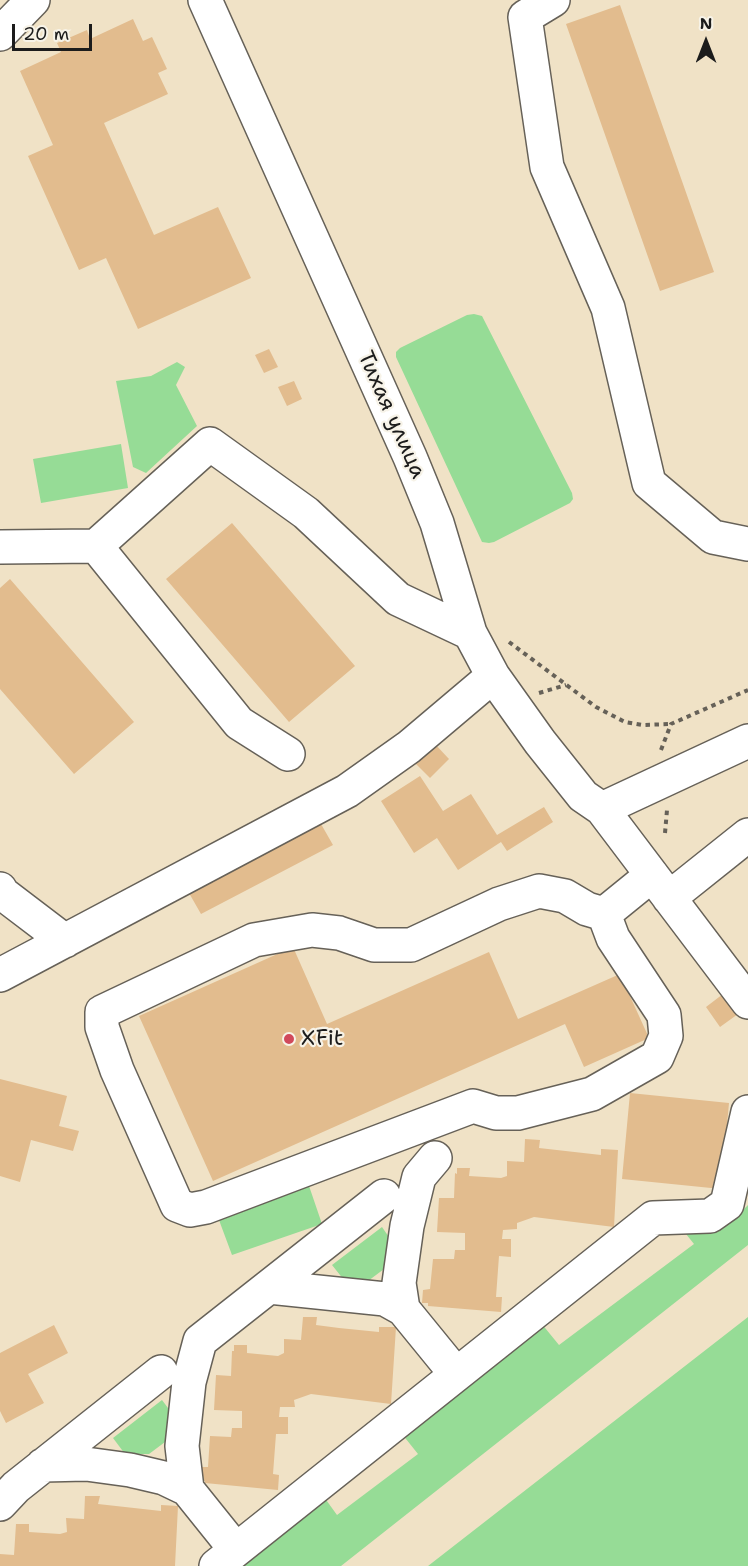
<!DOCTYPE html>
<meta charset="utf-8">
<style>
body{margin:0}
#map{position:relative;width:748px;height:1566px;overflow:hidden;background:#f0e2c6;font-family:"Shantell Sans",sans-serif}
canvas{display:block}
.north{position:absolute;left:676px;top:12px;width:60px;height:60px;-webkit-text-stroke:4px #f7f3e8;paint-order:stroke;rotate:0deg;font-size:16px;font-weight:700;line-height:24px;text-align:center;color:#1c1c1c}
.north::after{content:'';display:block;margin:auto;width:21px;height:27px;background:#1c1c1c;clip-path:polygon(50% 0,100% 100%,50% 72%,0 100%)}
.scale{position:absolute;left:12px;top:24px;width:80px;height:27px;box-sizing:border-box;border:3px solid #1c1c1c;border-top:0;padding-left:8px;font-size:18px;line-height:21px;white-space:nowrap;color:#1c1c1c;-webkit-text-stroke:4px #f7f3e8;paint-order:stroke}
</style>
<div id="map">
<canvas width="748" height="1566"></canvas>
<div class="north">N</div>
<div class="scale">20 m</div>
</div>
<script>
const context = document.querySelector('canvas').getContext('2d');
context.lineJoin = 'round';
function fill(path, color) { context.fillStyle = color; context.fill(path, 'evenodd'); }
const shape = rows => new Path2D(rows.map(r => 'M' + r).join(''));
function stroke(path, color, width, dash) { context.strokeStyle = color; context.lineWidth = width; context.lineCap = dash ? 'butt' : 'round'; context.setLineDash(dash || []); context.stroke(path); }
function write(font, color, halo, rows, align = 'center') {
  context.font = font + ' "Shantell Sans",sans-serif'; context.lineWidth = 4.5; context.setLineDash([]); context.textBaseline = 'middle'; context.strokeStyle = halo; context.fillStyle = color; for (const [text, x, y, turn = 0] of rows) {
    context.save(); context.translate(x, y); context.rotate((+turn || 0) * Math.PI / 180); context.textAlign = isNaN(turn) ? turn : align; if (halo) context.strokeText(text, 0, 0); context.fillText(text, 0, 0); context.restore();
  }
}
const green = shape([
 [474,314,482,316,572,493,573,499,570,503,494,542,489,543,482,542,396,357,396,352,400,348,467,315],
 [177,362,185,367,176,385,197,426,146,473,133,467,116,381,151,376],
 [121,444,128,488,41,503,33,459],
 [307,1180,322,1224,232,1255,216,1212],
 [748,1205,748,1245,341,1566,238,1566,324,1497,337,1515,418,1454,402,1434,541,1323,559,1345,694,1244,678,1224,714,1219,741,1212],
 [382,1227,393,1243,388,1266,368,1281,344,1280,332,1265],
 [748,1317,748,1566,428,1566],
 [162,1400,174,1416,169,1439,149,1454,125,1454,113,1438]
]);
const building = shape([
 [620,5,714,272,660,291,566,24],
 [133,19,143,41,152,37,167,69,158,73,168,94,104,123,154,235,218,207,251,278,138,329,106,258,79,270,28,156,53,145,20,71,61,52,57,43,87,30,90,39],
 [269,349,278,367,264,373,255,355],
 [294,381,302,399,287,406,278,387],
 [232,523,355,666,289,722,166,579],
 [10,579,134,722,74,774,0,689,0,588],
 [434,743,449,759,430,778,414,762],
 [420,776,443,811,471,794,497,835,544,807,553,822,507,851,501,842,458,870,437,838,414,853,381,801],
 [321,824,333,845,201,914,189,893],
 [293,947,327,1024,489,952,518,1019,620,974,649,1038,584,1067,565,1024,213,1181,139,1016],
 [723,994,738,1014,720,1027,706,1007],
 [0,1079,67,1096,59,1126,79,1131,73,1151,31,1140,20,1182,0,1176],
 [630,1093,729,1103,721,1189,622,1179],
 [525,1139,540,1140,539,1148,601,1155,601,1149,618,1150,614,1227,534,1217,517,1223,517,1229,503,1230,502,1239,511,1239,511,1257,499,1256,496,1297,502,1297,501,1312,428,1306,428,1303,422,1303,423,1290,430,1289,433,1259,454,1259,455,1250,465,1250,465,1233,437,1232,439,1198,454,1198,455,1173,457,1174,457,1168,470,1168,469,1176,501,1178,507,1176,507,1161,524,1162],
 [303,1317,317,1317,316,1325,339,1328,379,1332,379,1327,396,1327,391,1404,311,1394,294,1400,295,1407,280,1407,279,1417,288,1417,288,1434,276,1434,273,1474,279,1475,278,1490,205,1483,205,1481,199,1481,200,1467,208,1467,210,1436,231,1437,232,1428,242,1428,242,1411,214,1410,216,1375,231,1376,232,1351,234,1351,234,1345,247,1345,247,1353,278,1356,284,1353,284,1339,301,1340],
 [54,1325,68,1353,28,1374,44,1403,6,1423,0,1411,0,1353],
 [85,1496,100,1496,98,1504,161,1511,161,1505,178,1506,175,1566,0,1566,0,1554,14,1555,16,1524,29,1524,29,1532,60,1534,67,1532,66,1518,84,1519]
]);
const path = shape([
 [509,642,596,707,625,722,642,725,671,724],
 [539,693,566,685],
 [661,750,671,724,748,690],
 [665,833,667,810]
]);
const minor = shape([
 [205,0,410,457,437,523,470,633,493,676,540,742,583,796,602,809,748,1002],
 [553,0,525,17,547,167,608,308,649,483,713,537,748,544],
 [0,34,33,0],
 [96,546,239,723,288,754],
 [0,547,96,546,210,444,306,513,398,599,470,633],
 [602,809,748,741],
 [0,889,2,893,65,941],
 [669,898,748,835],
 [604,914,613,938,664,1015,666,1036,657,1057,592,1094,518,1113,496,1113,473,1106,206,1207,190,1210,177,1205,117,1070,102,1027,102,1012,254,940,312,930,339,933,374,945,411,945,499,904,539,891,565,896,587,909,604,914,652,875],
 [0,975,347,791,409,747,493,676],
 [269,1287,385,1299,403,1309,456,1374],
 [403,1309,399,1283,407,1226,419,1177,435,1158],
 [43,1465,86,1464,130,1470,164,1478,187,1489,236,1550],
 [187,1489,182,1446,189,1382,200,1341,384,1196],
 [0,1504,16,1487,161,1372],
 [216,1566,653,1218,710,1216,727,1204,748,1112]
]);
const markers = [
 [289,1039,6,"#d1495b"]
];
const streetNames = [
 ["Тихая улица",391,415,66]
];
const poiNames = [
 ["XFit",301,1039]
];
fill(green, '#96dc96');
fill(building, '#e2bc8e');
stroke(minor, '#666158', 36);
stroke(path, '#666158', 4, [4.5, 4.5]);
stroke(minor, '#fff', 33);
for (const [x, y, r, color] of markers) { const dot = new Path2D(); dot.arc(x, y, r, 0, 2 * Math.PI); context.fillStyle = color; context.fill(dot); stroke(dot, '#f7f3e8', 2); }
write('22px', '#1c1c1c', '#f7f3e8', streetNames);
write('22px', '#1c1c1c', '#f7f3e8', poiNames, 'left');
</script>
